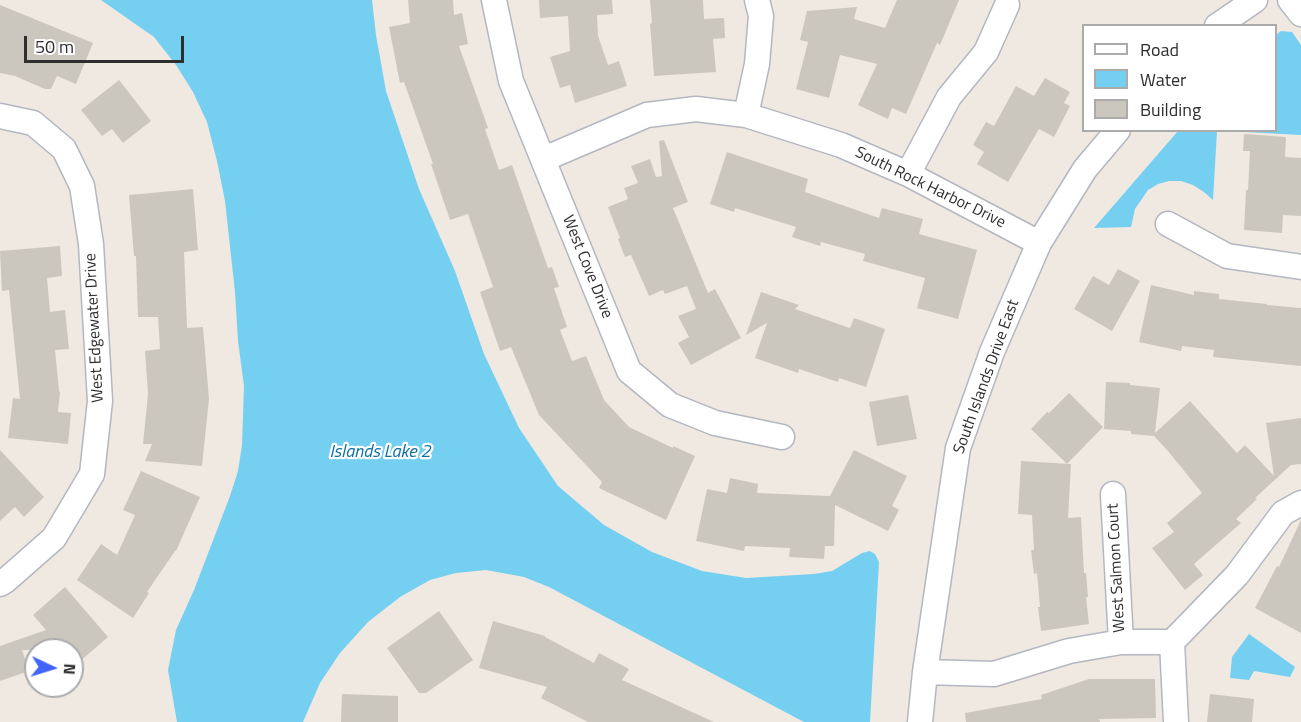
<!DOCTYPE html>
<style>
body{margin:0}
#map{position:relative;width:1301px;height:722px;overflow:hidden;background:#efe9e1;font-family:"Titillium Web",sans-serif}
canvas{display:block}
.legend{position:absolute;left:1082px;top:24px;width:195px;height:108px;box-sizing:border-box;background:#fff;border:2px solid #ababab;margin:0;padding:8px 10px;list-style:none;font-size:18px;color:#2e2e2e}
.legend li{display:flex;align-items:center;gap:12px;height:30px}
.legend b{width:30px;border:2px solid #ababab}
.north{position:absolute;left:24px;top:638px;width:60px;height:60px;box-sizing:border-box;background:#fff;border:2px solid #ababab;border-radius:50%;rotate:94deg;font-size:16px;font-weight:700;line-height:24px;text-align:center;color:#2e2e2e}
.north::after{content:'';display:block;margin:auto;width:21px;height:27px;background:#4264fb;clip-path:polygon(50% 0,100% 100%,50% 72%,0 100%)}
.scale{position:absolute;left:24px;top:36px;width:160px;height:27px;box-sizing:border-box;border:3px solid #2e2e2e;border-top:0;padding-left:8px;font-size:18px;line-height:21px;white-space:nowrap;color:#2e2e2e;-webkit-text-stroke:4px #fff;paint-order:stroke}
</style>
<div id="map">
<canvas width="1301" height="722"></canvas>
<ul class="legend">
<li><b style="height:8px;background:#fff"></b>Road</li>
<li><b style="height:16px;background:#75cff0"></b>Water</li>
<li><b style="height:16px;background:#cbc7bf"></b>Building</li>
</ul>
<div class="north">N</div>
<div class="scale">50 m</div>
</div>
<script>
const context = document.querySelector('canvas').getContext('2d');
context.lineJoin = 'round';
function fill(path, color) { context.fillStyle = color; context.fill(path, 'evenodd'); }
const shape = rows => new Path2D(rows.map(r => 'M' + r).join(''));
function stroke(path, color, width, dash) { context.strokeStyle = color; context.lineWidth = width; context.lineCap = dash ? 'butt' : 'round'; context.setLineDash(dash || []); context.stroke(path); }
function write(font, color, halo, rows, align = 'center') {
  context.font = font + ' "Titillium Web",sans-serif'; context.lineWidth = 4.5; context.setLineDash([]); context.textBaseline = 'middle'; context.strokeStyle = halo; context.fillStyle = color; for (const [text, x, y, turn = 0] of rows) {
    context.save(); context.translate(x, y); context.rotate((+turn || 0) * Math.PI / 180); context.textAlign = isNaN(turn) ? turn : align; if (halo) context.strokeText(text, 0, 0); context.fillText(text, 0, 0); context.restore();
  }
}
const water = shape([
 [101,0,372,0,376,35,386,91,419,189,455,271,484,354,519,428,558,486,604,525,652,552,702,571,746,578,814,574,832,571,862,553,870,551,875,554,879,562,870,722,804,722,549,587,524,577,486,570,456,573,430,580,400,597,368,622,340,653,320,683,303,722,177,722,168,670,176,630,194,590,230,496,238,471,242,445,244,386,238,341,235,292,225,201,217,161,207,122,193,92,176,65,154,37],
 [1281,31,1292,32,1301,45,1301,135,1227,131,1276,130,1276,35],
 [1178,131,1217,131,1213,200,1204,192,1193,185,1181,181,1169,181,1158,184,1148,190,1135,209,1131,227,1094,228],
 [1249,634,1295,667,1290,677,1254,671,1249,680,1230,678,1232,657]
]);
const building = shape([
 [408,0,453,0,454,15,462,13,468,44,459,46,488,128,485,129,499,170,512,165,548,268,552,267,559,287,554,288,567,327,560,330,572,361,586,356,604,400,629,427,673,448,673,446,695,456,666,520,599,488,602,482,539,415,511,347,500,351,480,292,493,287,468,214,450,220,431,164,433,164,404,82,400,83,389,27,410,23],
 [539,0,612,0,613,14,597,15,598,36,608,65,619,61,627,86,575,103,570,85,560,88,550,57,570,51,568,16,540,18],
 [650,0,703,0,704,19,724,18,725,38,713,39,716,72,654,76,650,24,652,23],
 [897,0,959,0,940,45,937,43,906,114,892,108,888,119,858,105,877,64,840,55,829,98,796,89,808,42,800,40,807,11,857,7,854,19,885,28],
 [0,5,93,43,76,84,57,76,51,89,45,89,15,76,0,73],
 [1045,78,1070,92,1064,103,1070,106,1054,137,1039,129,1008,182,977,164,984,152,973,145,986,122,994,126,1016,86,1034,96],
 [119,80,151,121,123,143,112,129,102,136,81,110],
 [1244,134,1286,137,1285,157,1301,158,1301,216,1283,215,1282,233,1244,230,1246,190,1248,190,1250,151,1243,151],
 [664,140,688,202,673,208,708,293,715,289,741,338,691,365,678,343,689,337,678,316,696,309,687,286,665,294,663,290,649,296,631,255,625,257,618,239,620,238,608,207,628,199,624,188,638,183,631,166,650,159,656,177,662,176,659,141],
 [727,152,808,179,805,192,879,218,882,208,923,219,919,234,977,250,958,319,917,308,925,278,863,261,865,254,821,242,820,246,792,237,796,227,735,208,734,212,710,204],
 [193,189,198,250,184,252,187,328,203,327,209,399,202,466,145,461,152,444,143,444,148,394,145,351,160,349,158,317,138,317,136,256,134,256,129,195],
 [60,246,62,276,47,278,50,312,65,310,69,349,55,350,59,391,60,392,58,412,71,413,68,444,8,438,13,398,20,399,9,290,2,291,0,251],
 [1118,269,1140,281,1112,331,1074,309,1093,276,1109,285],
 [1151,285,1194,295,1194,291,1219,294,1219,299,1267,304,1267,305,1301,308,1301,366,1213,357,1214,350,1182,346,1181,351,1139,342],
 [761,292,799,305,795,309,850,328,854,318,885,329,866,387,839,378,838,382,799,369,798,373,755,358,767,323,746,335],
 [1106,382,1130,383,1130,385,1160,388,1155,433,1190,401,1237,453,1245,445,1274,476,1266,423,1301,418,1301,464,1291,465,1255,498,1257,499,1236,519,1241,523,1194,564,1203,575,1185,590,1152,548,1174,532,1167,523,1202,493,1168,451,1154,436,1131,434,1131,431,1104,429],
 [1069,393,1103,427,1067,464,1031,429,1047,412,1049,413],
 [908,395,917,439,877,446,869,402],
 [0,450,44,497,24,517,15,507,0,521],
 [854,450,907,476,892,506,899,510,888,531,835,505,834,546,825,546,824,559,789,557,790,548,745,546,744,551,696,541,707,489,727,493,730,478,758,484,757,493,830,496],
 [1021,461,1071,464,1068,518,1081,517,1084,573,1086,573,1088,597,1086,597,1089,624,1041,631,1038,607,1040,607,1037,573,1034,574,1031,550,1034,550,1032,515,1018,514],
 [141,471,200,497,176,551,175,551,147,592,149,593,133,618,77,580,101,544,117,555,135,515,123,510],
 [1301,520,1301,633,1255,608,1277,566,1279,567],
 [65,587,108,637,72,668,72,650,22,650,29,671,0,681,0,646,46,630,33,615],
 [439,611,473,660,426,693,419,693,387,648],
 [493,621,545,636,545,637,594,663,599,653,629,669,622,680,714,722,588,722,541,698,547,687,479,668],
 [1089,679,1155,679,1156,718,1099,719,1100,722,966,722,965,713,1042,699,1041,695],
 [342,694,398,696,398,722,341,722],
 [1210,694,1254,699,1252,722,1207,722]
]);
const minor = shape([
 [494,0,511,81,629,371,670,405,715,423,782,437],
 [1290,0,1301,14],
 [1217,26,1255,0],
 [746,115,757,64,761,16,757,0],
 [0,116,33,123,64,149,82,186,91,244,100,401,92,474,54,538,5,581,0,584],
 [544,159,647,115,696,109,746,115,841,145,908,174,1039,243],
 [908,174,949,97,986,52,1007,5],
 [1168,224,1227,256,1301,267],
 [1113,494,1121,642],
 [1172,642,1176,722],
 [925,672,994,674,1069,651,1121,642,1172,642,1237,575,1283,513,1301,503],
 [920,722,925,672,958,448,992,352,1039,243,1085,169,1118,130]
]);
const streetNames = [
 ["South Rock Harbor Drive",930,188,26],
 ["West Cove Drive",587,267,68],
 ["West Edgewater Drive",95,328,-93],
 ["South Islands Drive East",987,377,-70],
 ["West Salmon Court",1117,568,-93]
];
const waterNames = [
 ["Islands Lake 2",380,453]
];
fill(water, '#75cff0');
fill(building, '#cbc7bf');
stroke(minor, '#b4b7c1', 27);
stroke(minor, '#fff', 24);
write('16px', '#2e2e2e', '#fff', streetNames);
write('italic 18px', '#0d6fa3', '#fff', waterNames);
</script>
